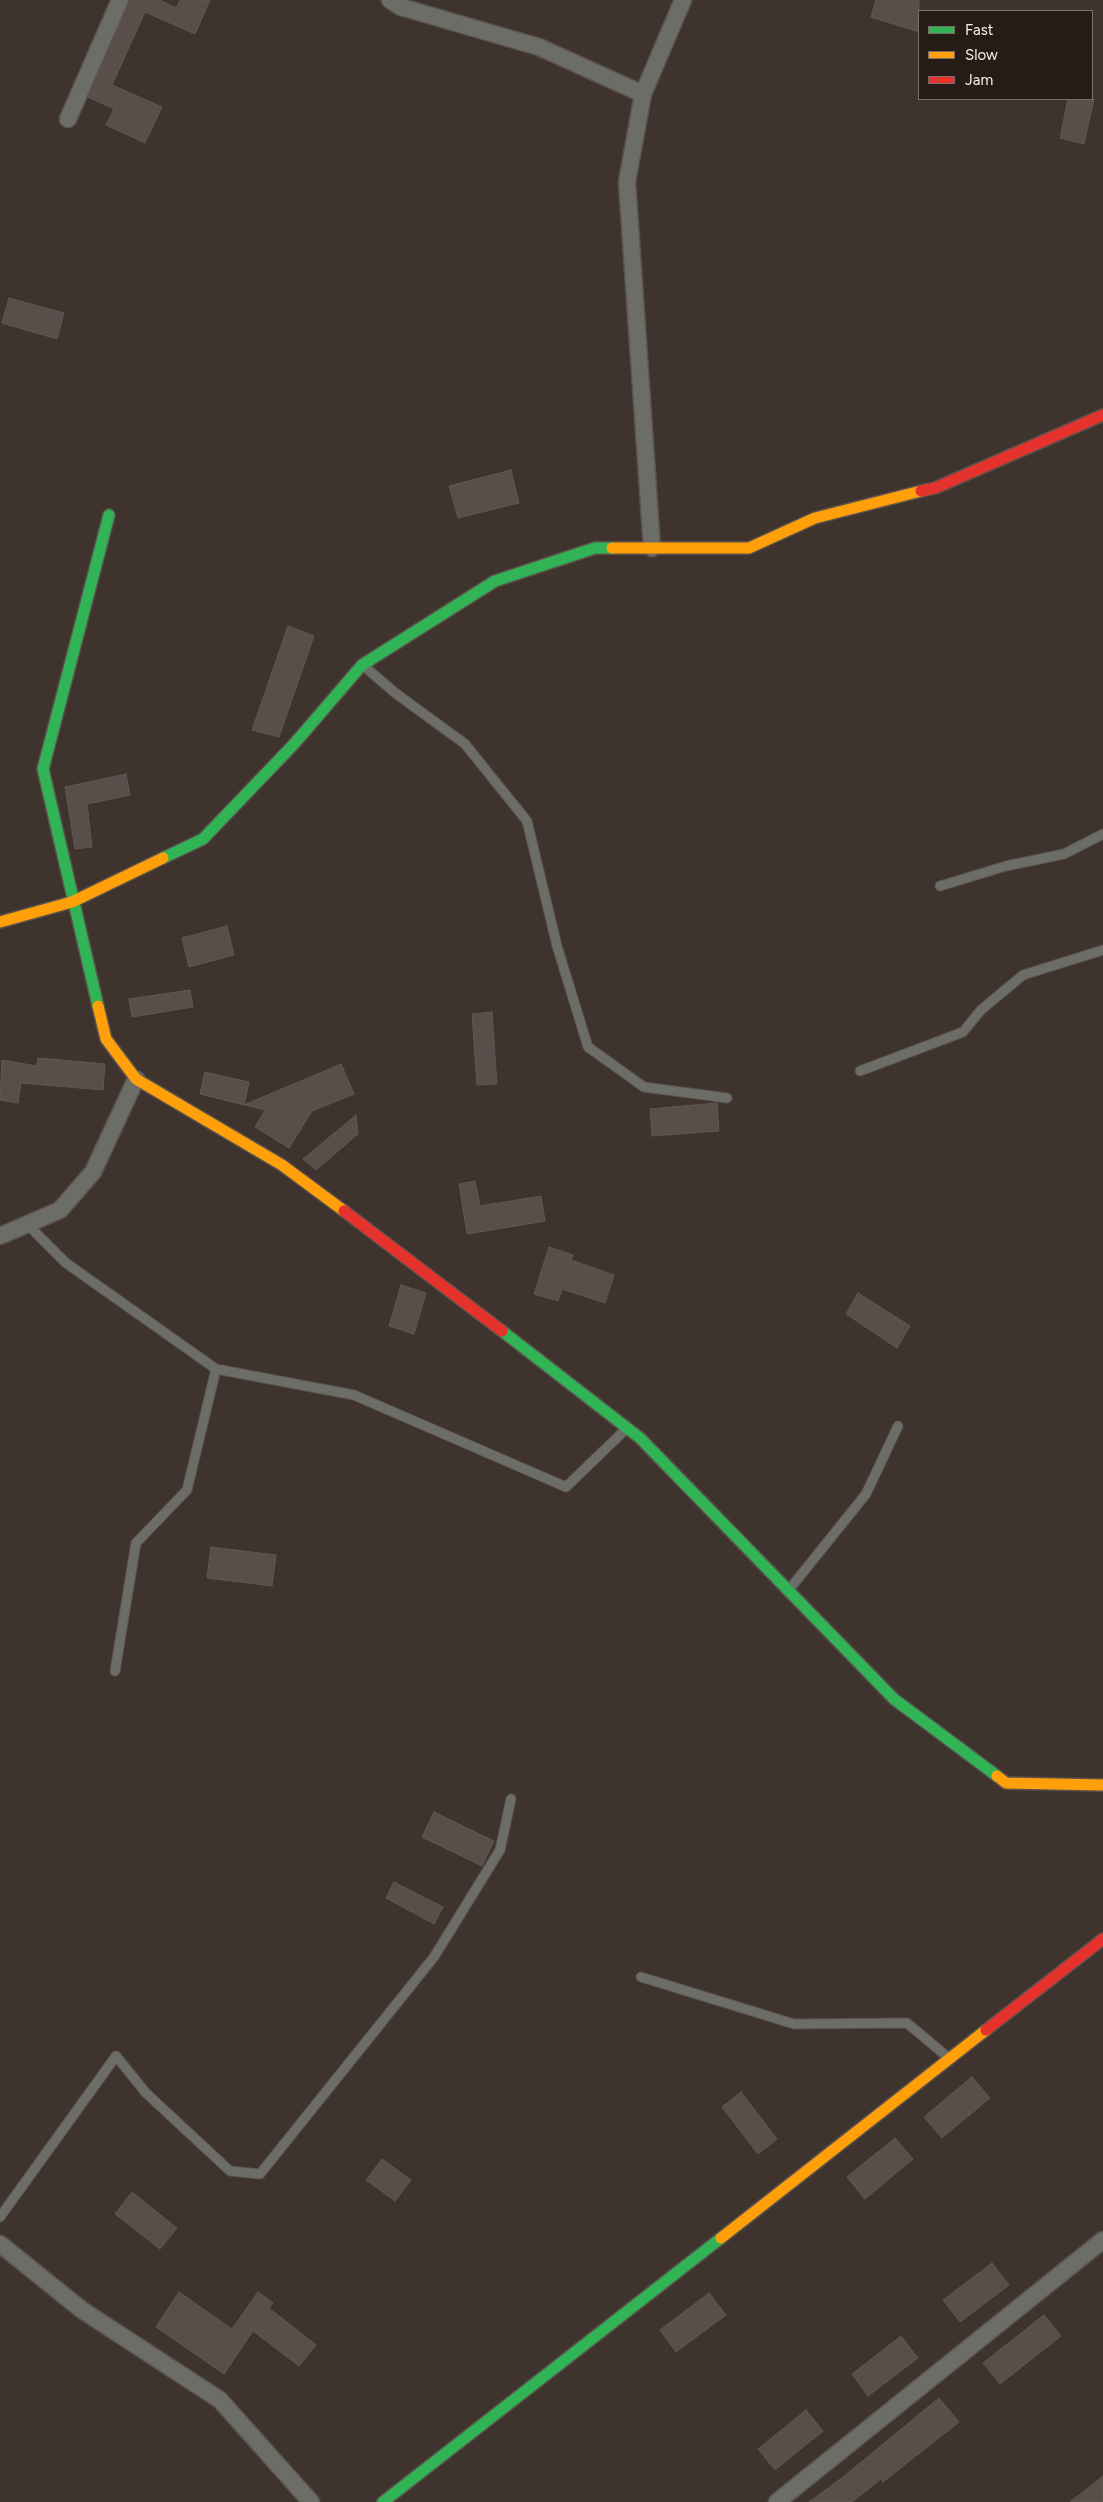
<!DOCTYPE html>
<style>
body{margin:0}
#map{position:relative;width:1103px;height:2502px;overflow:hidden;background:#3e332d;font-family:Figtree,sans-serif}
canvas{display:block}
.legend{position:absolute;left:918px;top:10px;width:175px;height:90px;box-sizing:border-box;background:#251c16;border:1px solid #7b7069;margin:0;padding:6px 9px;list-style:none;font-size:15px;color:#fbeee5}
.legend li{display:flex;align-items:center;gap:10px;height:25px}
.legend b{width:25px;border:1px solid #7b7069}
</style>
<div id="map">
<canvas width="1103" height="2502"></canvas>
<ul class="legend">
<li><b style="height:6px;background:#30b455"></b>Fast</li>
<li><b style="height:6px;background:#ff9f0a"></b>Slow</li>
<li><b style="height:6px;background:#e5322d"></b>Jam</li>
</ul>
</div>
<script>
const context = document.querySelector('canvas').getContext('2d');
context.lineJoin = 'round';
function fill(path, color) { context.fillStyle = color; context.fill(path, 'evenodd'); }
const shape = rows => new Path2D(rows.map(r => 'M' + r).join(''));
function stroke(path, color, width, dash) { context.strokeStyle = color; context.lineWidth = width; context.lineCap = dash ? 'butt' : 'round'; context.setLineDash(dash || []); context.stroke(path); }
const building = shape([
 [130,0,160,0,176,8,180,0,210,0,195,34,145,12,112,85,162,107,145,143,106,125,114,109,88,97,130,0],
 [876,0,919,0,919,32,871,17,876,0],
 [1068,99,1094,99,1084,144,1060,138,1068,99],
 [9,298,64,313,57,339,2,323,9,298],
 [511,470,519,503,458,518,449,486,511,470],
 [288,626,314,636,279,737,252,730,288,626],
 [126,774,130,795,87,804,92,847,75,849,65,787,126,774],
 [227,926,234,955,189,967,182,938,227,926],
 [190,990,193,1007,132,1017,129,999,190,990],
 [492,1012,497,1084,477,1085,472,1014,492,1012],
 [38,1058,105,1064,103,1090,21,1083,18,1103,0,1100,2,1060,37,1066,38,1058],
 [341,1064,354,1094,312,1111,289,1148,255,1127,265,1110,200,1094,205,1072,249,1082,244,1105,341,1064],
 [717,1103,719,1131,652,1136,650,1109,717,1103],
 [356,1115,358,1134,316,1170,303,1159,356,1115],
 [475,1181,480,1206,541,1196,545,1221,467,1234,459,1184,475,1181],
 [549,1247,573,1255,571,1260,614,1275,605,1303,562,1289,558,1301,534,1294,549,1247],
 [401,1285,426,1293,414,1334,389,1326,401,1285],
 [858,1293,910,1326,897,1348,846,1314,858,1293],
 [211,1547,276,1555,272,1586,207,1578,211,1547],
 [434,1812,494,1841,482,1866,422,1837,434,1812],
 [394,1882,443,1907,434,1924,386,1898,394,1882],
 [972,2077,990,2098,942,2138,924,2117,972,2077],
 [741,2092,777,2139,758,2154,722,2107,741,2092],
 [895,2138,913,2159,865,2199,847,2177,895,2138],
 [382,2159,411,2180,395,2201,366,2180,382,2159],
 [132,2192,177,2228,160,2249,115,2214,132,2192],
 [992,2263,1009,2285,960,2322,943,2300,992,2263],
 [179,2292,232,2329,258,2292,273,2303,269,2308,316,2345,299,2366,253,2331,224,2374,156,2327,179,2292],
 [709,2293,726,2315,676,2352,660,2330,709,2293],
 [1044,2315,1061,2336,1000,2384,983,2363,1044,2315],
 [901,2336,918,2358,868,2396,852,2374,901,2336],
 [939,2398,959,2422,883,2482,881,2479,852,2502,809,2502,843,2477,939,2398],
 [806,2410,823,2431,775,2470,758,2449,806,2410],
 [1103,2476,1103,2502,1070,2502,1088,2488,1103,2476]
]);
const lane = shape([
 [364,666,394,692,465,744,527,821,557,946,588,1047,644,1087,727,1098],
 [940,886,1006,866,1064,854,1103,834],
 [860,1071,963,1032,981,1010,1023,975,1103,950],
 [28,1225,66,1263,216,1369,354,1395,566,1487,626,1429],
 [788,1591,866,1494,898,1426],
 [115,1671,136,1543,187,1490,216,1369],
 [641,1977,794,2024,907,2023,950,2059],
 [0,2217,116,2056,146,2093,230,2171,260,2174,434,1957,500,1850,511,1799]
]);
const street = shape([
 [390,0,401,7,539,47,643,94],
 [68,119,120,0],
 [652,548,627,182,643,94,683,0],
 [0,1236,60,1210,93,1172,136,1079],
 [0,2244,82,2310,220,2400,311,2502],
 [777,2502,1103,2240]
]);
const fast = shape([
 [163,858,203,839,294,744,362,665,495,581,595,548,612,548],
 [98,1006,43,769,109,515],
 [502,1331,640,1438,894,1699,997,1776],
 [383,2502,721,2238]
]);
const slow = shape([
 [612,548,749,548,815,518,921,491],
 [0,922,72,902,163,858],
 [98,1006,106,1039,136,1079,282,1165,344,1211],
 [997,1776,1006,1783,1103,1785],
 [721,2238,986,2030]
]);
const jam = shape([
 [921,491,935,488,1103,415],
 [344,1211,502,1331],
 [986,2030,1103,1939]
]);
fill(building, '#5a4e4b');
stroke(building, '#625754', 1);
stroke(lane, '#5b524c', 11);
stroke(street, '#5b524c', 19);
stroke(fast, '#5b524c', 14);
stroke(slow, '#5b524c', 14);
stroke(jam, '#5b524c', 14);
stroke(lane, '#6c6d69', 9);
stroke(street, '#6c6d69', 16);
stroke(fast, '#30b455', 11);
stroke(slow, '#ff9f0a', 11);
stroke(jam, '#e5322d', 11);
</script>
